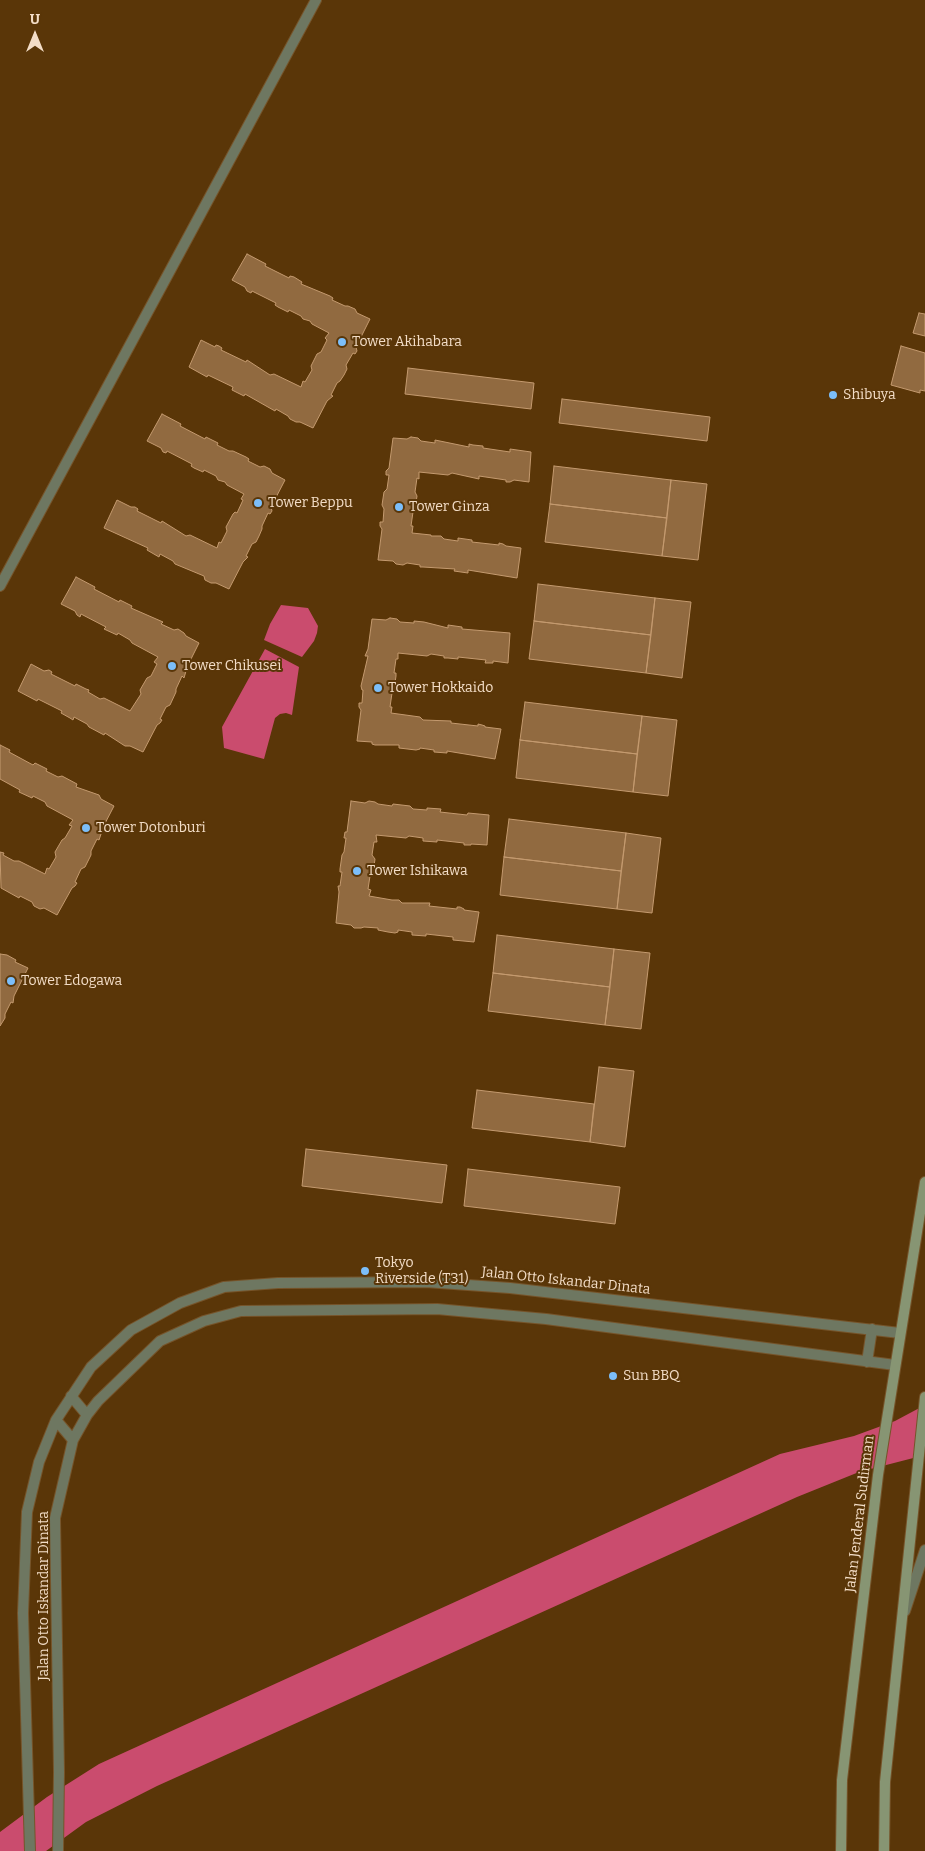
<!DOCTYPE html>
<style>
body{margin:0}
#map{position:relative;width:925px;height:1851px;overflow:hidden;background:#5a3608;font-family:Bitter,serif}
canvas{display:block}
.north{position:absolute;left:10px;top:10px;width:50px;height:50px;-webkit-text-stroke:4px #5a3608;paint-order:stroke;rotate:0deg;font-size:14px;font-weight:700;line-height:20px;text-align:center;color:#f3ddc7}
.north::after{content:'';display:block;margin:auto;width:18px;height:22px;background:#f3ddc7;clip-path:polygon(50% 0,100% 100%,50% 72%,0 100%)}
</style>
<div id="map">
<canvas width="925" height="1851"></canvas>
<div class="north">U</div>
</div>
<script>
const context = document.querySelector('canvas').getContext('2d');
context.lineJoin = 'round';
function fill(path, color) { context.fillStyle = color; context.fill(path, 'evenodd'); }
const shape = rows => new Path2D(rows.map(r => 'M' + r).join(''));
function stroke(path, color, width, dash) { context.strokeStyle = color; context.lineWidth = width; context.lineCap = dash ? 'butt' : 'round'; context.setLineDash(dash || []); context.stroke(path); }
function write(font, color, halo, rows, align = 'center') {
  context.font = font + ' Bitter,serif'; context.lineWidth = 4; context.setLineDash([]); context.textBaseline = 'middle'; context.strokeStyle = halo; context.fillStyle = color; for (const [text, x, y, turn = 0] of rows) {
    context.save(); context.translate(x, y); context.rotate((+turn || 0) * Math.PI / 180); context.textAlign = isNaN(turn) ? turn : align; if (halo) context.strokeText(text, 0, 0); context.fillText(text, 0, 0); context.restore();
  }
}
const water = shape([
 [281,605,308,608,318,626,317,633,314,641,302,657,264,640,270,624],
 [265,649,299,667,292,715,286,713,280,714,275,718,264,759,224,748,222,727],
 [925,1405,925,1455,859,1472,797,1497,157,1786,86,1822,46,1851,0,1851,0,1832,47,1797,99,1764,780,1454,854,1436,895,1421]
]);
const building = shape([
 [247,254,266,264,265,266,289,278,290,276,294,277,302,282,301,284,330,296,333,298,332,300,345,306,348,306,355,309,357,313,370,319,356,347,357,351,355,354,353,353,346,365,347,369,344,375,340,381,337,383,331,395,333,396,327,401,313,428,300,422,296,422,290,419,288,416,276,409,275,411,245,394,244,396,232,390,233,387,208,375,207,377,189,367,201,340,215,347,216,345,219,346,222,348,221,350,246,362,247,360,270,375,274,374,301,387,303,381,305,382,312,370,311,366,317,354,321,352,327,340,325,338,329,333,312,324,310,321,303,319,301,316,289,310,288,312,278,307,275,305,276,303,252,291,251,293,247,291,245,287,232,280,247,254],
 [919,313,925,314,925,336,913,333,919,313],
 [901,346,925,353,925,391,920,390,920,393,891,385,901,346],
 [408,368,534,383,531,409,405,394,408,368],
 [562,399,710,417,707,441,559,423,562,399],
 [162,414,181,424,180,426,205,439,206,437,218,443,217,445,229,451,233,451,246,457,249,459,248,461,260,467,264,466,270,469,272,473,285,480,271,507,272,511,270,514,268,513,262,526,262,529,259,536,256,542,252,544,246,556,248,557,243,562,229,589,216,583,211,583,205,580,204,576,175,564,173,561,160,554,159,557,147,550,148,548,104,528,117,500,131,507,135,507,138,509,137,511,161,523,162,521,186,536,190,535,217,548,219,542,221,543,227,531,226,527,233,514,235,512,237,513,243,500,241,499,244,494,227,485,225,482,218,480,216,476,204,470,203,472,194,468,191,466,192,464,167,451,166,453,163,452,161,448,147,441,162,414],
 [411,437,418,438,421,441,435,443,435,440,469,447,469,444,473,445,483,446,483,448,510,452,510,449,531,452,529,482,514,480,510,482,506,482,506,480,479,476,479,479,452,473,448,475,419,472,419,479,417,478,415,492,417,496,415,509,413,512,411,526,413,526,412,533,431,535,431,536,441,536,444,539,458,541,458,538,472,540,472,542,499,545,499,543,503,544,506,546,521,548,517,578,468,570,468,573,454,571,455,569,423,567,420,567,420,565,407,563,403,565,396,564,393,561,378,560,382,529,380,526,380,522,383,522,384,509,382,505,384,492,387,489,389,475,386,475,386,471,389,468,393,438,407,439,411,437],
 [554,466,671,480,667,518,550,504,554,466],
 [671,480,707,484,698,560,662,556,671,480],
 [550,504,667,518,662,556,545,542,550,504],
 [76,577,95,587,94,589,119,602,120,600,132,606,131,608,163,622,161,624,174,630,178,629,184,633,186,636,199,643,185,671,186,671,184,678,182,676,176,689,176,692,170,705,166,707,160,719,162,720,160,723,157,725,143,752,130,746,125,746,105,733,104,735,89,727,87,724,74,717,73,720,70,718,61,713,62,711,38,699,37,701,18,691,31,664,44,671,49,670,52,672,51,674,75,686,76,684,86,689,89,690,88,692,100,699,104,698,130,711,141,694,140,690,147,678,151,676,157,664,154,662,158,657,132,643,130,640,118,633,117,635,104,629,106,627,81,614,80,617,77,615,75,611,61,604,76,577],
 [538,584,655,598,651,635,534,621,538,584],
 [655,598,691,602,682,678,646,673,655,598],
 [390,618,397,619,400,622,414,623,414,621,424,622,448,628,448,625,462,627,462,629,510,633,508,663,493,661,493,663,485,663,486,660,458,657,458,659,448,658,444,658,444,656,431,654,427,656,398,653,398,659,396,659,394,673,396,673,396,676,394,690,392,693,390,707,392,707,391,713,420,717,423,720,451,721,451,723,478,726,478,724,482,725,485,726,485,727,501,729,495,759,447,751,447,753,434,752,434,750,420,748,420,749,416,750,399,748,399,745,375,745,372,744,372,742,357,741,361,710,359,707,359,703,362,703,363,690,362,690,361,686,368,656,365,656,368,649,372,619,386,620,390,618],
 [534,621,651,635,646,673,529,659,534,621],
 [525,702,642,716,637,754,520,740,525,702],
 [642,716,677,720,668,796,633,792,642,716],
 [520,740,637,754,633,792,516,778,520,740],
 [0,745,10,750,9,752,33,765,35,763,47,769,46,771,58,777,62,776,77,784,76,787,99,795,101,799,114,806,100,833,101,834,99,840,97,839,91,851,91,855,85,867,81,869,75,882,77,883,75,886,72,888,57,915,44,908,40,909,34,906,32,902,20,896,19,898,1,888,0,852,4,853,3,855,14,861,19,861,45,874,47,868,49,869,56,857,55,852,62,840,65,838,72,826,69,825,73,820,47,806,45,802,33,796,32,798,19,792,20,790,0,779,0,745],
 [351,801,365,803,369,801,375,802,378,804,392,806,393,804,410,806,413,809,427,810,427,808,441,809,440,812,467,815,468,813,489,815,487,845,471,844,471,845,464,845,464,843,437,840,437,842,423,841,423,838,409,836,406,838,376,835,377,842,374,842,372,855,375,859,373,873,370,876,368,889,371,890,369,896,392,900,399,900,402,903,430,903,429,906,457,909,457,907,460,907,464,909,464,910,479,912,474,942,453,940,453,937,426,934,426,936,412,935,412,932,398,930,398,932,395,933,388,932,378,930,378,928,364,927,361,928,354,928,351,925,336,923,339,892,338,886,340,886,342,872,340,872,340,869,342,855,344,852,346,838,344,838,345,832,347,832,351,801],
 [509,819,626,833,621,871,504,857,509,819],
 [626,833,661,838,652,913,617,909,626,833],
 [504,857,621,871,617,909,500,895,504,857],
 [497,935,614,949,610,987,493,973,497,935],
 [614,949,650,953,641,1029,605,1025,614,949],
 [0,954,7,955,16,960,15,962,28,968,14,996,13,1003,11,1002,5,1014,5,1018,0,1026,0,954],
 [493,973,610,987,605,1025,488,1011,493,973],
 [599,1067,634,1071,625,1147,590,1142,599,1067],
 [477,1090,594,1104,590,1142,472,1128,477,1090],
 [306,1149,447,1165,442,1203,302,1186,306,1149],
 [468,1169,620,1187,615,1224,464,1206,468,1169]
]);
const minor = shape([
 [0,586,316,0],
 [867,1362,872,1329],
 [71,1396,87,1415],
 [56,1420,73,1440],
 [905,1611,925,1550],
 [30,1851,23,1613,27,1512,39,1462,56,1420,91,1367,131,1330,180,1303,224,1287,278,1283,426,1282,510,1288,900,1333],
 [58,1851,59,1772,55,1518,73,1440,87,1415,98,1401,160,1341,204,1321,241,1311,437,1309,546,1319,895,1365]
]);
const secondary = shape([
 [841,1851,842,1780,878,1475,925,1182],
 [884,1851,885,1782,925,1397]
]);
const markers = [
 [342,342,5,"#7cbef9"],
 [833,395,5,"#7cbef9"],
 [258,503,5,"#7cbef9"],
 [399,507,5,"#7cbef9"],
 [172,666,5,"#7cbef9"],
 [378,688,5,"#7cbef9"],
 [86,828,5,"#7cbef9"],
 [357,871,5,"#7cbef9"],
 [11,981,5,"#7cbef9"],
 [365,1271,5,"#7cbef9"],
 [613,1376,5,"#7cbef9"]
];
const poiNames = [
 ["Tower Akihabara",352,342],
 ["Shibuya",843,395],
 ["Tower Beppu",268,503],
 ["Tower Ginza",409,507],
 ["Tower Chikusei",182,666],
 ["Tower Hokkaido",388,688],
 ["Tower Dotonburi",96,828],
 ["Tower Ishikawa",367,871],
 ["Tower Edogawa",21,981],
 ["Tokyo",375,1263],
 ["Riverside (T31)",375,1279],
 ["Sun BBQ",623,1376]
];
const streetNames = [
 ["Jalan Otto Iskandar Dinata",566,1281,6],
 ["Jalan Jenderal Sudirman",860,1514,-83],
 ["Jalan Otto Iskandar Dinata",44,1596,-90]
];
fill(water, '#ca4c6e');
fill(building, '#916a40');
stroke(building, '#c49a6f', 1);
stroke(minor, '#76542a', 12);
stroke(secondary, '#76542a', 12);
stroke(minor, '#6e7761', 10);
stroke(secondary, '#879573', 10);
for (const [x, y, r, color] of markers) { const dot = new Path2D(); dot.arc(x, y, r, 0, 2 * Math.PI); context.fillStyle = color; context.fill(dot); stroke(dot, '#5a3608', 2); }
write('14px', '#f3ddc7', '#5a3608', poiNames, 'left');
write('14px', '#f3ddc7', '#5a3608', streetNames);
</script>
